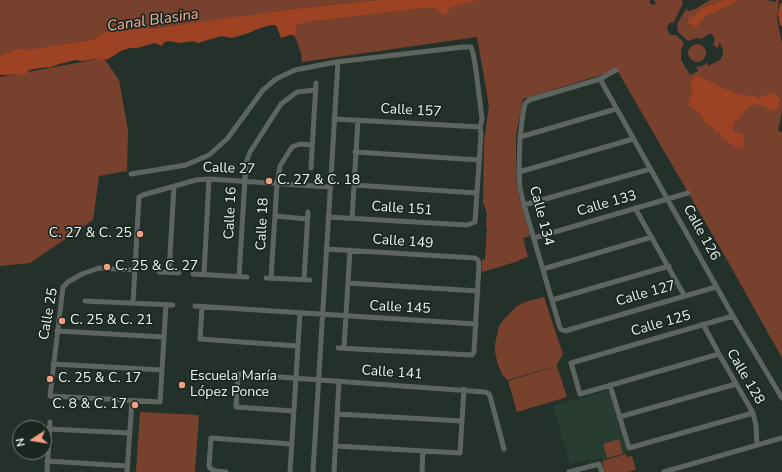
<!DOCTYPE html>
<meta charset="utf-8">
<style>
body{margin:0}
#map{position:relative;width:782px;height:472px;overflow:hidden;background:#24312a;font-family:"Nunito Sans",sans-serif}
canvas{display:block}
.north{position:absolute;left:12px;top:420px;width:40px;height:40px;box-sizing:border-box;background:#1a2721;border:1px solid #6e7973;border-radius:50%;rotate:258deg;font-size:11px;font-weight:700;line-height:16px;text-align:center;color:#ebf4ef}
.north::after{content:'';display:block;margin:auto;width:14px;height:18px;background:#f39f83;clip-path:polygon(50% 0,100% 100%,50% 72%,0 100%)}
</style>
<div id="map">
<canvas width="782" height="472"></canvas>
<div class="north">N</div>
</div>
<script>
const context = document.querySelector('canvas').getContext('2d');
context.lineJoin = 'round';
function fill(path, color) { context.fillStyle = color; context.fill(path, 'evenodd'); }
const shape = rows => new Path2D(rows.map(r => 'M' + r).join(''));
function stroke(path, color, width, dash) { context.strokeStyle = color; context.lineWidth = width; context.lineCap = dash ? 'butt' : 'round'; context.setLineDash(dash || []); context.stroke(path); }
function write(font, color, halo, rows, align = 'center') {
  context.font = font + ' "Nunito Sans",sans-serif'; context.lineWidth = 3.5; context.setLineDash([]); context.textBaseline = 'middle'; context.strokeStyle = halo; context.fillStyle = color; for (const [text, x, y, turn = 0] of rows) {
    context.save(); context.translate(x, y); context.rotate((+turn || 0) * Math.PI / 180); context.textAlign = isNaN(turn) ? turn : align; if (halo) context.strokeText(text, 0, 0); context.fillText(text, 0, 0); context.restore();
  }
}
const built = shape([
 [609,390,627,453,602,460,601,458,593,461,589,459,570,464,553,406]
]);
const green = shape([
 [0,0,379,0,309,7,242,17,100,34,94,39,57,46,27,50,18,48,0,56],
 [480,0,650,0,650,3,653,5,656,4,654,0,682,0,683,3,674,22,670,23,667,27,668,32,671,35,676,35,684,43,681,50,681,60,690,75,698,71,696,67,702,66,707,63,708,66,720,60,723,54,723,50,720,43,719,43,718,48,713,45,715,41,714,37,712,34,709,34,701,39,697,38,688,41,678,32,677,24,686,9,688,11,695,9,710,0,723,0,700,9,699,12,700,22,707,16,741,0,767,0,775,2,776,0,779,0,777,18,782,43,782,111,778,131,782,132,782,358,726,258,617,70,523,99,516,135,516,172,517,187,520,200,530,236,523,238,528,257,519,260,519,261,482,272,482,260,485,259,487,228,486,225,487,213,483,203,484,141,489,106,477,37,302,62,301,53,295,37,295,30,298,25,308,22,426,8,438,9],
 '688 53a9 9 0 1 1 18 0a9 9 0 1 1-18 0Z',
 [104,58,119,80,128,130,127,171,99,176,93,220,30,263,0,266,0,77],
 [544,297,563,354,556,366,508,380,503,376,498,365,495,352,495,344,499,326,504,319,517,306,525,302],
 [557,366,567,397,517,412,508,381],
 [140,412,199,415,195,472,136,472],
 [619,439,623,454,607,458,603,444],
 [626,454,627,457,632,456,636,470,628,472,605,472,602,461]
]);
const water = shape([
 [379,0,480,0,450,7,448,12,444,15,442,14,438,9,426,8,308,22,298,25,295,30,295,37,293,35,290,35,281,38,277,27,275,25,270,25,255,30,249,33,232,38,221,36,198,43,193,41,180,43,168,41,163,43,162,46,155,43,137,48,130,48,123,50,108,59,101,60,96,59,83,61,76,60,59,64,51,67,40,68,29,70,26,74,0,75,0,56,18,48,27,50,84,41,94,39,100,34,119,29,154,28,309,7],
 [723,0,741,0,707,16,700,22,696,28,688,23,688,20,690,17,695,16,700,9],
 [695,76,698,76,725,89,741,95,753,96,759,98,769,94,775,94,780,99,779,104,777,108,771,111,765,106,757,104,751,106,741,115,739,120,734,121,732,128,735,133,743,133,744,146,739,149,722,138,719,130,718,133,716,133,714,129,705,122,699,112,689,106,689,100,693,93,690,85]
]);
const canal = shape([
 [782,5,780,14,782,24]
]);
const minor = shape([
 [616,70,600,79,529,100,525,104,523,113,520,137,519,172,520,188,524,205,560,328,562,330,565,331,716,287],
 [600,79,733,316,782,398],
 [334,119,480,127],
 [520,137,616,109],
 [355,152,479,160],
 [311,168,316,83],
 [519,172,633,139],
 [131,174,186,165,209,155,227,139,263,90,276,79,295,70,336,62,463,47,471,47,473,53,476,70,482,119,480,127,481,134,475,222,467,225,328,217],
 [354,185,477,193],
 [524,205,650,169],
 [635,208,684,295],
 [275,216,307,219],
 [352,218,358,120],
 [534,238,688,193],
 [326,249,475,258,478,260,479,264,474,352,472,355,338,348],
 [543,269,652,237],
 [135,270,99,268,82,274,68,282,63,287,50,396,160,402,166,305],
 [159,272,179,273],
 [169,272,174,186],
 [193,274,247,277],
 [204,274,209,179],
 [239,276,246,163,250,152,281,104,297,92,316,90],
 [266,278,310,280],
 [271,278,277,184,280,166,292,147,300,144,312,145],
 [304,280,308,212],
 [348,283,478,291],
 [552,300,669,266],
 [85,301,173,305],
 [133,303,139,197,143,195,196,180,209,179,330,187],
 [195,306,476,324],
 [202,307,200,339,297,346],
 [703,324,719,354,753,413,756,425,757,445],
 [57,331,164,337],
 [344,347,350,250],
 [719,354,580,394,571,363,733,316],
 [53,364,162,370],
 [610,385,629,448,753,413],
 [293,411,236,407,238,374,485,392,488,393,490,396,504,449],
 [337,414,462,421],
 [619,417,736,384],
 [49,429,130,433],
 [336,446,460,453,464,389],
 [47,461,127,466],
 [47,472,50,422],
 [127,472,132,401],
 [226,472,216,471,211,469,209,466,211,438,291,444],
 [290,472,300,313],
 [313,472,338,62],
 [334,472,339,381],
 [422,472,423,451],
 [569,472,599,464,602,472],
 [664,472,782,438]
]);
const markers = [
 [269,181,4,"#f39f83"],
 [140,234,4,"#f39f83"],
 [107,267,4,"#f39f83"],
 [62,321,4,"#f39f83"],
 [50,379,4,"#f39f83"],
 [182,385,4,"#f39f83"],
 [135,405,4,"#f39f83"]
];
const streetNames = [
 ["Calle 157",411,111,3],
 ["Calle 27",229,169,2],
 ["Calle 133",607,204,-16],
 ["Calle 151",402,209,4],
 ["Calle 16",231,213,-87],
 ["Calle 134",541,216,75],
 ["Calle 18",263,224,-87],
 ["Calle 126",701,233,61],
 ["Calle 149",403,242,4],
 ["Calle 127",646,294,-16],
 ["Calle 145",400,308,3],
 ["Calle 25",49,314,-80],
 ["Calle 125",661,324,-16],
 ["Calle 141",392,373,4],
 ["Calle 128",745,377,60]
];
const poiNames = [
 ["C. 27 & C. 18",277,181],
 ["C. 27 & C. 25",132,234,"right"],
 ["C. 25 & C. 27",115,267],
 ["C. 25 & C. 21",70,321],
 ["Escuela María",190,377],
 ["López Ponce",190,393],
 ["C. 25 & C. 17",58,379],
 ["C. 8 & C. 17",127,405,"right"]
];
const waterNames = [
 ["Canal Blasina",153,21,-8]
];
fill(built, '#283c32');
fill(green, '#78412e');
fill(water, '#9d4324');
stroke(canal, '#9d4324', 4);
stroke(minor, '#5e6561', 5);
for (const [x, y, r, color] of markers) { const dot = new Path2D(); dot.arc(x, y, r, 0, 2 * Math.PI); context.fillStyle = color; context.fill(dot); stroke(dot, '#1a2721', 1.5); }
write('14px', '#ebf4ef', '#1a2721', streetNames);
write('14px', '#ebf4ef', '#1a2721', poiNames, 'left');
write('italic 15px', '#f9ae95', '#1a2721', waterNames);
</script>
